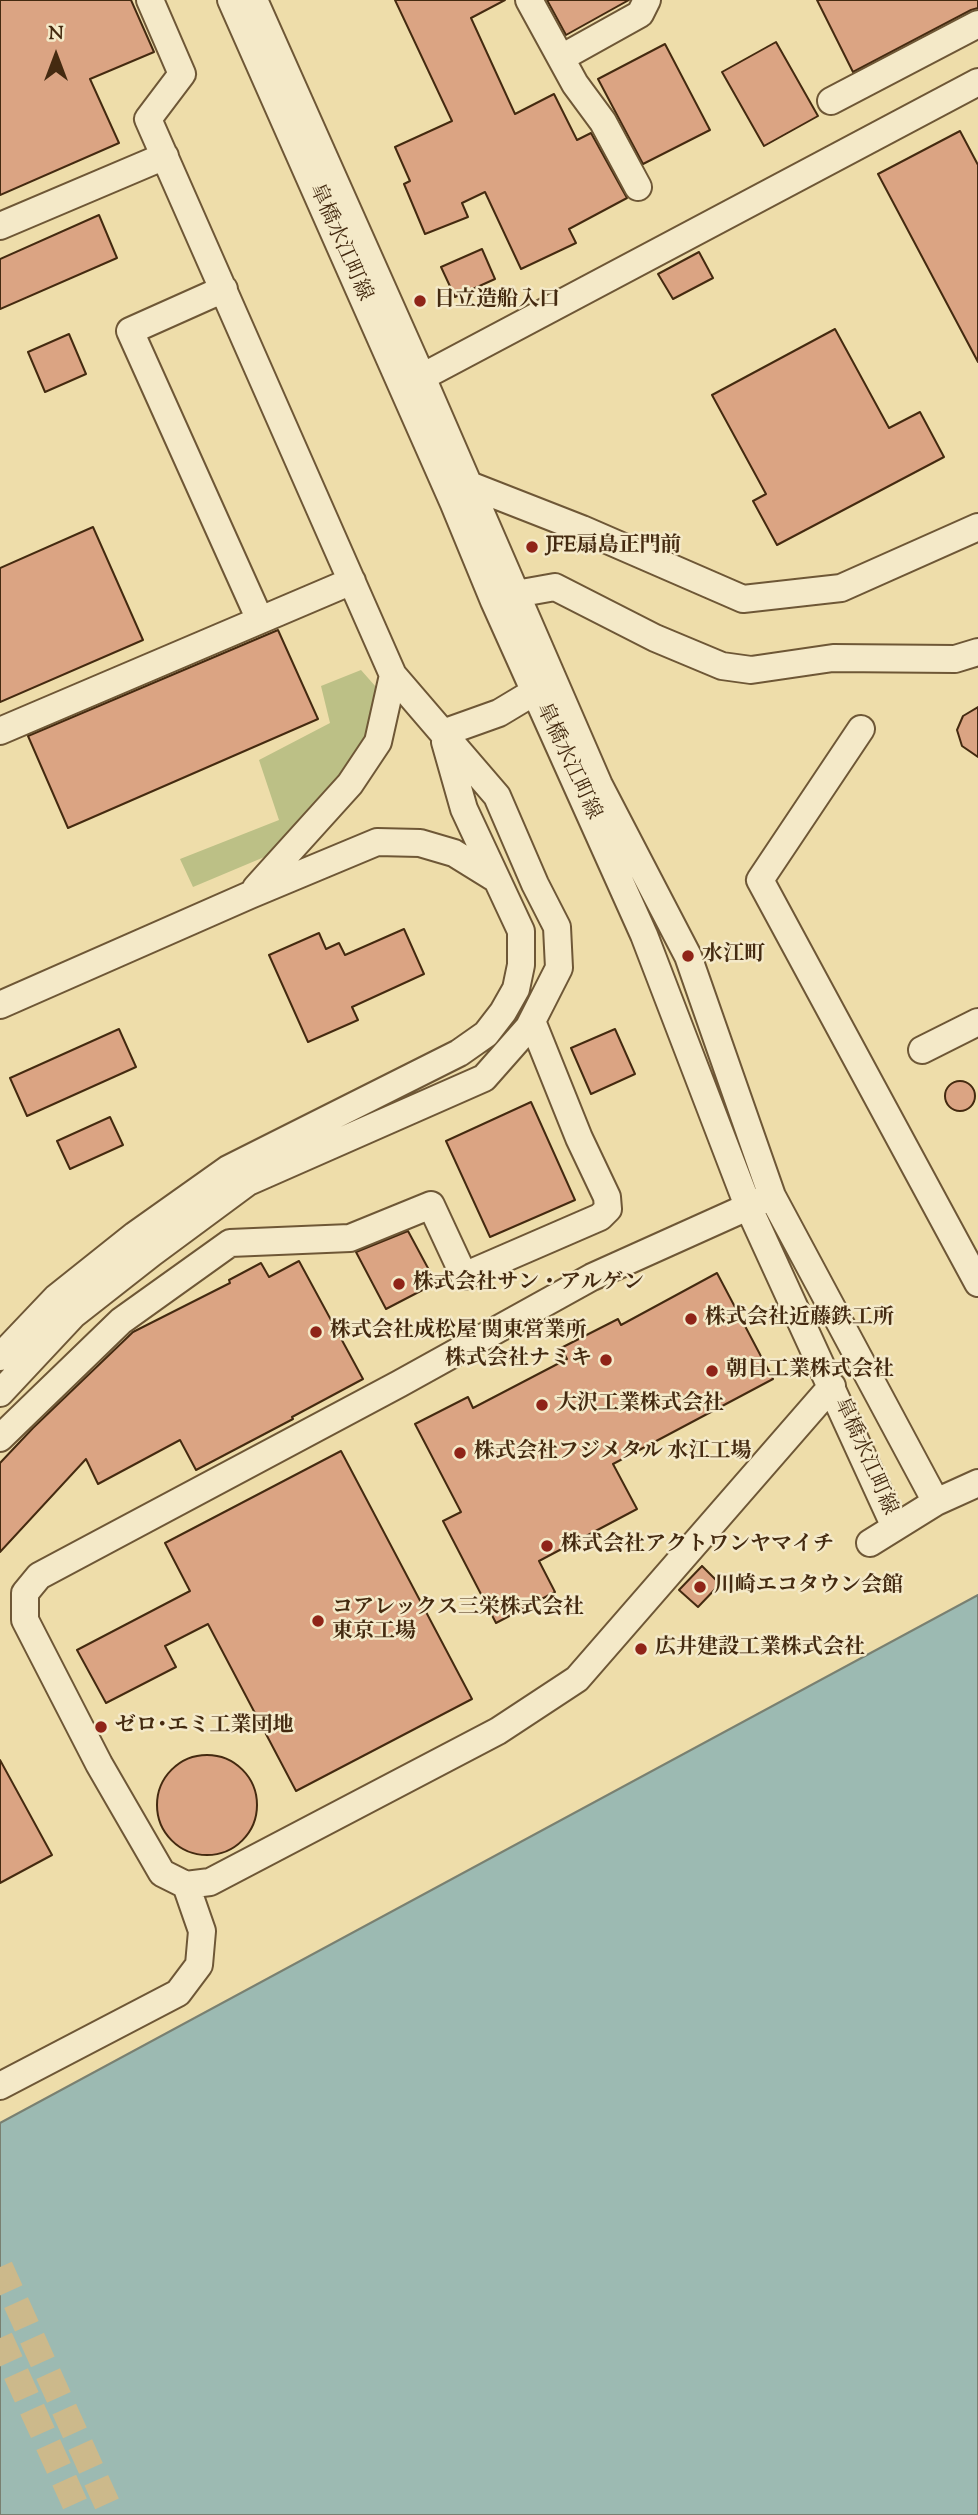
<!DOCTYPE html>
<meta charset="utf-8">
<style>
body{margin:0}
#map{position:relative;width:978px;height:2515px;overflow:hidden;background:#eda;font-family:"Sorts Mill Goudy",serif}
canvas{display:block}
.north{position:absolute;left:21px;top:21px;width:70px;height:70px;-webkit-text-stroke:5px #f4e9c8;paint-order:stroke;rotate:0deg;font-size:19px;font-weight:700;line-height:28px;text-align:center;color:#442a10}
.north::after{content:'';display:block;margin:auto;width:24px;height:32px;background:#442a10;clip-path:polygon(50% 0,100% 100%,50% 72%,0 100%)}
</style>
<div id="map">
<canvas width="978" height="2515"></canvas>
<div class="north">N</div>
</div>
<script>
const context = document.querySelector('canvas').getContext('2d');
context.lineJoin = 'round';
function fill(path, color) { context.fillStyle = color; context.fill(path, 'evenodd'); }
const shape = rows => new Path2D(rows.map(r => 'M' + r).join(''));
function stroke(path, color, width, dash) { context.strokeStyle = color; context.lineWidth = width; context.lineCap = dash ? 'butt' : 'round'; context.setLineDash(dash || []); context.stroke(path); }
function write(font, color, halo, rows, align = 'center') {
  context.font = font + ' "Sorts Mill Goudy","Noto Serif JP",serif'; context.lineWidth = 5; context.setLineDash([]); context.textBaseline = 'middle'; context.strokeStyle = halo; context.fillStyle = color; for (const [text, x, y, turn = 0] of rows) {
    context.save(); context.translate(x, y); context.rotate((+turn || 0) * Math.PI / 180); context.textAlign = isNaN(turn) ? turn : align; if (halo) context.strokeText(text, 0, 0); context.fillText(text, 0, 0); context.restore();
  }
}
const green = shape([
 [361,670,376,687,376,728,365,744,281,850,193,887,180,859,279,820,259,760,330,723,321,686]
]);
const water = shape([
 [978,1595,978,2515,0,2515,0,2123,978,1595]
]);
const building = shape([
 [0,0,131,0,154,52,90,79,119,143,0,195,0,0],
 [395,0,505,0,471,18,515,114,554,94,577,140,591,133,627,198,569,229,576,243,521,269,485,192,462,203,468,217,425,234,404,184,410,181,395,147,452,121,395,0],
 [547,0,629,0,566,35,547,0],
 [817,0,978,0,978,8,971,10,853,72,817,0],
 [776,42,818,116,764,146,722,72,776,42],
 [665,44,710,130,643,164,598,79,665,44],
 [960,131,978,165,978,362,878,174,960,131],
 [99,215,117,258,0,309,0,259,99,215],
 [482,249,495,279,455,297,441,267,482,249],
 [699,252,713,278,673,299,658,274,699,252],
 [835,329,889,428,920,412,944,457,777,545,753,501,766,494,712,395,835,329],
 [69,334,86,374,45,392,28,352,69,334],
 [93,527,143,640,0,702,0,568,93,527],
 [278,630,318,719,68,828,28,736,278,630],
 [978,707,978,757,962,746,957,730,963,716,978,707],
 [404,929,424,974,352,1007,358,1020,308,1042,269,955,319,933,326,949,339,943,345,955,404,929],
 [119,1029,136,1067,27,1116,10,1078,119,1029],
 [615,1029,635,1074,591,1094,571,1048,615,1029],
 '945 1096a15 15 0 1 1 30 0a15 15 0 1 1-30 0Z',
 [531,1102,575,1200,490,1237,446,1141,531,1102],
 [110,1117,123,1145,70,1169,57,1141,110,1117],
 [408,1231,436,1283,386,1309,356,1252,408,1231],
 [299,1261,363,1379,292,1417,293,1419,196,1470,180,1440,98,1484,86,1459,0,1552,0,1463,33,1428,133,1332,230,1283,229,1280,261,1263,269,1277,299,1261],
 [717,1273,773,1379,613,1464,637,1509,539,1561,555,1592,496,1623,443,1521,461,1512,415,1424,468,1397,473,1408,567,1359,561,1348,618,1319,621,1325,717,1273],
 [341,1451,472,1699,296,1791,208,1624,165,1646,176,1667,106,1703,77,1650,190,1591,165,1543,341,1451],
 [702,1566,720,1584,698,1607,679,1590,702,1566],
 '157 1805a50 50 0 1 1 100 0a50 50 0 1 1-100 0Z',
 [0,1760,52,1855,0,1883,0,1760]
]);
const minorTunnel = shape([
 [0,2267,112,2515],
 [0,2338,80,2515]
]);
const minor = shape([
 [231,0,454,504,494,601,644,935,748,1206,895,1527],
 [254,0,422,377,599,785,688,956,772,1196,936,1502],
 [529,0,575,84,603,122,638,187],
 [561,58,640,14,647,0],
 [831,101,978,24],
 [0,226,165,156],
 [224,289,130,331,260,620],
 [406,383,422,377,978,82],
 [467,484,582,529,743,599,841,588,978,527],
 [516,594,555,587,655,638,722,666,751,670,833,658,955,659,978,652],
 [861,729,760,880,978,1283],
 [0,731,352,581],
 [443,733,499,713,534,692,550,687],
 [256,888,350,784,378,742,393,675],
 [0,1005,250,895,377,842,420,843,454,853,496,879],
 [922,1050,978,1022],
 [772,1196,592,1277,399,1384,39,1576,25,1593,25,1620,99,1764,162,1873,186,1885,210,1882,498,1731,577,1679,832,1386],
 [0,1357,56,1298,135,1235,228,1169,459,1053,486,1034,503,1012,516,989,521,965,521,931,464,809,445,742],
 [0,1393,73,1315,152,1253,248,1182,484,1078,529,1027,559,968,557,927,535,884,497,796,393,675,148,119,182,74,150,0],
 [0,1438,121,1321,230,1243,350,1238,431,1205,464,1276,600,1217,608,1209,607,1197,579,1138,532,1021],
 [870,1543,936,1502,978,1483],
 [0,2086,178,1993,199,1965,202,1931,186,1885]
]);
const markers = [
 [420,301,7,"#8f2418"],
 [532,547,7,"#8f2418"],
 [688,956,7,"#8f2418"],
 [399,1284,7,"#8f2418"],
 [691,1319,7,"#8f2418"],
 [316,1332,7,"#8f2418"],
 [606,1360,7,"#8f2418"],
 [712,1371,7,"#8f2418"],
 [542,1405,7,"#8f2418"],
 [460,1453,7,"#8f2418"],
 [547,1546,7,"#8f2418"],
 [700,1587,7,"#8f2418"],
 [318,1621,7,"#8f2418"],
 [641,1649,7,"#8f2418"],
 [101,1727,7,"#8f2418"]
];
const streetNames = [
 ["皐橋水江町線",339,243,66],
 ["皐橋水江町線",567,762,65],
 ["皐橋水江町線",864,1457,66]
];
const poiNames = [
 ["日立造船入口",434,301],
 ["JFE扇島正門前",546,547],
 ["水江町",702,956],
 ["株式会社サン・アルゲン",413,1284],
 ["株式会社近藤鉄工所",705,1319],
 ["株式会社成松屋 関東営業所",330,1332],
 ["株式会社ナミキ",592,1360,"right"],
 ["朝日工業株式会社",726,1371],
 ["大沢工業株式会社",556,1405],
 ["株式会社フジメタル 水江工場",474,1453],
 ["株式会社アクトワンヤマイチ",561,1546],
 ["川崎エコタウン会館",714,1587],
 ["コアレックス三栄株式会社",332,1609],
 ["東京工場",332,1633],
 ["広井建設工業株式会社",655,1649],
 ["ゼロ･エミ工業団地",115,1727]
];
fill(green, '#bcc086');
fill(water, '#9cbab2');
stroke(water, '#798071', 2);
fill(building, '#dba483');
stroke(building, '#442a10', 2);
stroke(minorTunnel, '#ccb98b', 26, [26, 13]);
stroke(minor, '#6e5736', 30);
stroke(minor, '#f4e9c8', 26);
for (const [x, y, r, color] of markers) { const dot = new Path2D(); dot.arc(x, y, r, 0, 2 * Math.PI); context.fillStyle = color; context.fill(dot); stroke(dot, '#f4e9c8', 2.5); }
write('21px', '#442a10', '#f4e9c8', streetNames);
write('bold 21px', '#442a10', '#f4e9c8', poiNames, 'left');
</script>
